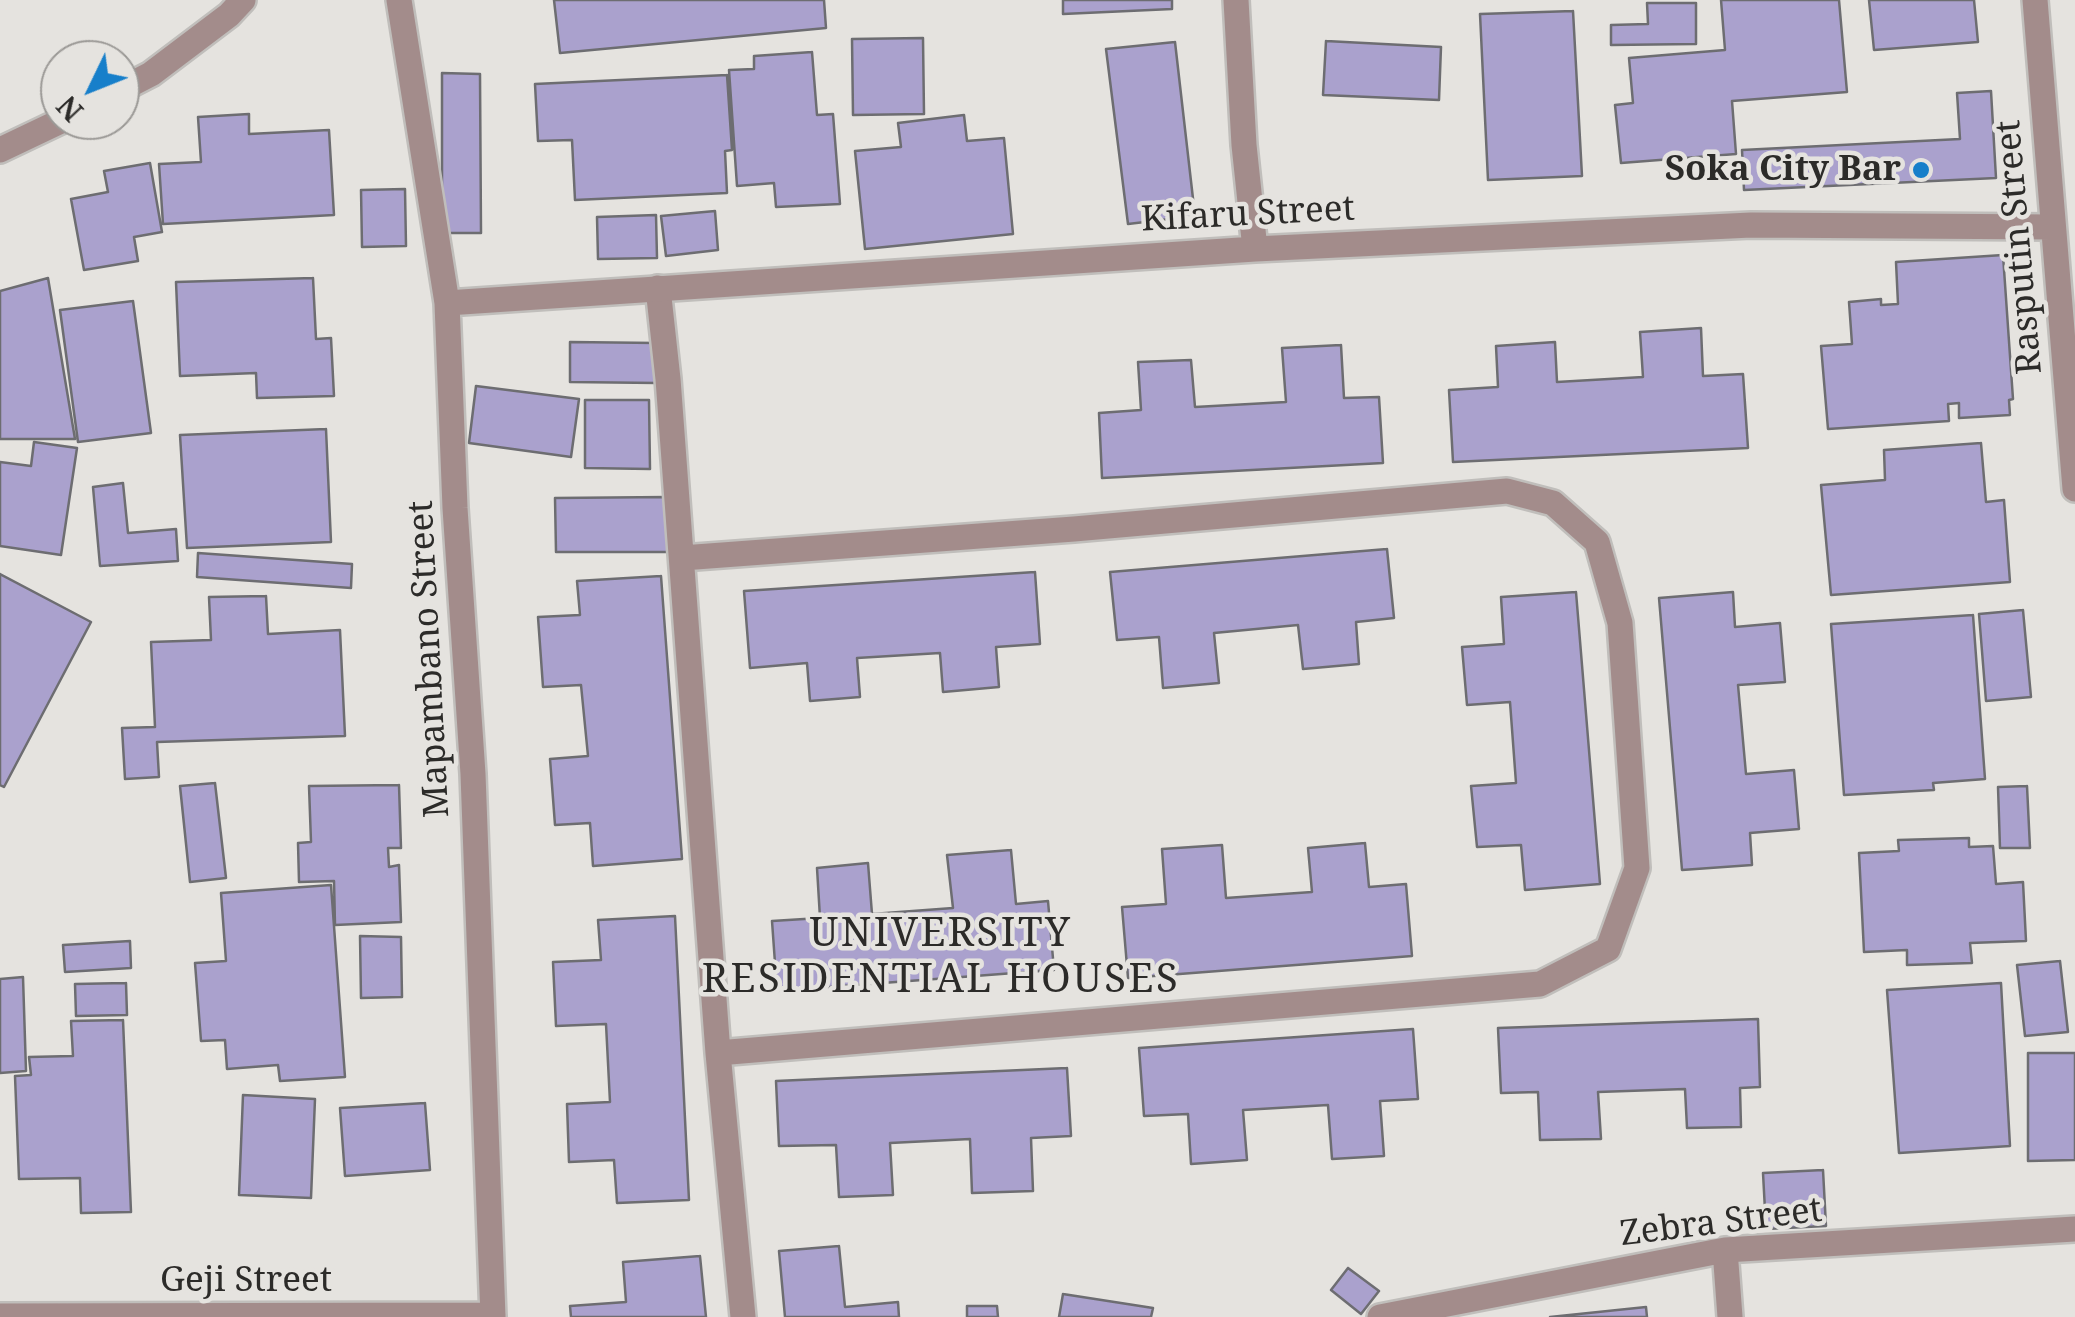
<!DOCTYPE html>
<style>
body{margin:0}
#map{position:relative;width:2075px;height:1317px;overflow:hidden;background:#e5e3df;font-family:"Noto Serif",serif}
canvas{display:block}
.north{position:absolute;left:40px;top:40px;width:100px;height:100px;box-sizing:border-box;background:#e5e3df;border:2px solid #9b9996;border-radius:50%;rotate:227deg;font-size:28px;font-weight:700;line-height:40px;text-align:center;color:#2c2b29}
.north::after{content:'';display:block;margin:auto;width:35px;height:45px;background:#177fca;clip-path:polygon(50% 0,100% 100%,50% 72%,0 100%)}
</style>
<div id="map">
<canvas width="2075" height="1317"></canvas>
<div class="north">N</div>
</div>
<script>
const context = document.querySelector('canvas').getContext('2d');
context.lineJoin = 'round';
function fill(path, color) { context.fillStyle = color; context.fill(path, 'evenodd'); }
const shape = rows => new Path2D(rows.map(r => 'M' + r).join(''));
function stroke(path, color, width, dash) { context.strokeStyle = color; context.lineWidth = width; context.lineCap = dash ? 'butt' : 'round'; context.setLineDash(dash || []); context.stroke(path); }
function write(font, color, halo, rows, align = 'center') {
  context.font = font + ' "Noto Serif",serif'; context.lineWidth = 9; context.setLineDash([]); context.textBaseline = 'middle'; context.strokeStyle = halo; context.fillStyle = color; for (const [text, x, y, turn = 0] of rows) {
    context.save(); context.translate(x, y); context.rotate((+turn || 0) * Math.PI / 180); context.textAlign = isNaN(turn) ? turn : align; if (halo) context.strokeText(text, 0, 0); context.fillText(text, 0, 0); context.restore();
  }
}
const building = shape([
 [554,0,824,0,826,28,560,53,554,0],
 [1063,0,1172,0,1172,9,1063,14,1063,0],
 [1721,0,1839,0,1847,92,1732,101,1736,154,1621,163,1615,105,1633,103,1629,58,1725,50,1721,0],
 [1869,0,1974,0,1978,42,1874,50,1869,0],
 [1647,3,1696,3,1696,44,1611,45,1611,25,1648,24,1647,3],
 [1573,11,1582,176,1488,180,1480,14,1573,11],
 [923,38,924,114,853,115,852,39,923,38],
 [1326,41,1441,47,1439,100,1323,95,1326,41],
 [1175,42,1195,216,1128,224,1106,49,1175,42],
 [812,52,817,115,833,114,840,204,776,207,774,183,737,186,729,70,754,69,754,56,812,52],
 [442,73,480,74,481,233,442,233,442,73],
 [727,75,732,150,725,151,727,193,575,200,572,140,538,141,535,84,727,75],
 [1991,91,1996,178,1744,190,1742,150,1960,139,1957,93,1991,91],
 [249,114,249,134,329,130,334,215,163,224,159,164,201,162,198,117,249,114],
 [964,115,967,141,1004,138,1013,234,865,249,855,151,901,147,898,123,964,115],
 [150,163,162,232,134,237,138,261,84,270,71,199,108,192,104,171,150,163],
 [405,189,406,246,362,247,361,190,405,189],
 [715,211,718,250,666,256,661,216,715,211],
 [656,215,657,258,598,259,597,217,656,215],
 [2003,255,2013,399,2009,400,2010,415,1959,418,1959,403,1948,404,1949,421,1828,429,1821,346,1852,344,1849,302,1881,299,1881,305,1898,304,1896,262,2003,255],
 [48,278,75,439,0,439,0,291,48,278],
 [313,278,316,339,331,338,334,396,257,398,256,373,180,376,176,282,313,278],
 [133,301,151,433,78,442,60,310,133,301],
 [1701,328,1703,376,1743,374,1748,448,1453,462,1449,390,1498,387,1496,346,1555,342,1557,382,1643,377,1640,332,1701,328],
 [570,342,657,343,657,383,570,382,570,342],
 [1341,345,1344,398,1379,397,1383,463,1102,478,1099,413,1141,410,1138,362,1191,360,1195,407,1286,402,1282,348,1341,345],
 [476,386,579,399,571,457,469,443,476,386],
 [585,400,649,400,650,469,585,468,585,400],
 [326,429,331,542,187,548,180,435,326,429],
 [34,442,77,448,61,555,0,546,0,462,31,466,34,442],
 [1981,443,1986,502,2004,500,2010,582,1831,595,1821,485,1885,480,1884,450,1981,443],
 [123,483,128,533,176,529,178,561,100,566,93,487,123,483],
 [668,497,668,552,556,552,555,498,668,497],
 [1387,549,1394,618,1356,622,1359,664,1303,669,1298,625,1214,633,1219,683,1163,688,1159,637,1117,640,1110,572,1387,549],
 [198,553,352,564,351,588,197,577,198,553],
 [1035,572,1040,644,996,647,999,687,943,692,940,653,857,658,860,697,810,701,807,663,750,668,744,591,1035,572],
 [0,574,91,622,4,787,0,785,0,574],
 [661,576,682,859,593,866,590,823,555,825,550,759,588,756,581,685,543,687,538,617,580,615,577,581,661,576],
 [1576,592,1600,884,1525,890,1521,845,1477,847,1471,786,1516,783,1510,702,1467,705,1462,647,1504,644,1501,597,1576,592],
 [1733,592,1735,627,1780,623,1785,682,1738,685,1746,774,1794,770,1799,829,1750,833,1752,865,1682,870,1659,598,1733,592],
 [266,596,268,634,340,630,345,736,157,742,159,777,125,779,122,728,155,727,151,642,211,640,209,597,266,596],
 [2023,610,2031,697,1986,701,1979,614,2023,610],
 [1973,615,1985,779,1933,783,1934,790,1844,795,1831,624,1973,615],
 [215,783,226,878,190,882,180,786,215,783],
 [399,785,401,848,388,848,389,867,399,865,401,922,335,925,334,881,299,882,298,843,311,842,309,786,399,785],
 [2027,786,2030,848,2000,848,1998,787,2027,786],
 [1969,838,1969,847,1993,846,1996,884,2023,882,2026,941,1970,943,1972,963,1907,965,1907,950,1864,952,1859,853,1899,851,1898,840,1969,838],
 [1365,843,1369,887,1406,884,1412,956,1128,978,1122,907,1166,904,1162,849,1222,845,1226,898,1312,892,1308,848,1365,843],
 [1011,850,1016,904,1048,901,1054,970,777,991,772,921,820,918,817,868,868,863,872,914,953,908,947,855,1011,850],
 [331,885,345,1077,280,1081,278,1065,227,1069,225,1040,201,1041,195,963,226,961,221,893,331,885],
 [675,916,689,1200,617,1203,614,1160,569,1162,567,1104,610,1102,606,1024,556,1026,553,962,601,960,598,920,675,916],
 [360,936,401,937,402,997,361,998,360,936],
 [130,941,131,968,65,972,63,945,130,941],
 [2060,961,2068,1032,2025,1036,2017,965,2060,961],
 [23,977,26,1071,0,1073,0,979,23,977],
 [126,983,127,1015,76,1016,75,984,126,983],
 [2001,983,2010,1146,1899,1153,1887,990,2001,983],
 [1758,1019,1760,1087,1740,1088,1741,1127,1687,1128,1685,1089,1598,1092,1601,1139,1540,1140,1538,1092,1501,1093,1498,1028,1758,1019],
 [123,1020,131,1212,81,1213,80,1178,19,1179,15,1076,31,1075,29,1057,73,1056,71,1021,123,1020],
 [1413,1029,1418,1099,1380,1101,1384,1156,1332,1159,1328,1105,1243,1110,1247,1160,1191,1164,1188,1114,1144,1116,1139,1048,1413,1029],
 [2028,1053,2075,1053,2075,1160,2028,1161,2028,1053],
 [1067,1068,1071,1136,1031,1138,1033,1191,972,1193,970,1139,890,1143,893,1195,839,1197,836,1145,779,1146,776,1081,1067,1068],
 [243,1095,315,1099,311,1198,239,1195,243,1095],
 [425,1103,430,1170,345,1176,340,1108,425,1103],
 [1823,1170,1826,1226,1766,1229,1763,1173,1823,1170],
 [839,1246,845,1307,898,1302,899,1317,785,1317,779,1251,839,1246],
 [700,1256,706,1317,571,1317,570,1306,626,1302,623,1262,700,1256],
 [1348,1268,1379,1291,1361,1314,1331,1290,1348,1268],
 [1063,1294,1153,1308,1151,1317,1059,1317,1063,1294],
 [967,1306,997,1306,998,1317,967,1317,967,1306],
 [1646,1307,1647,1317,1550,1317,1646,1307]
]);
const service = shape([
 [658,288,668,379,718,1053,743,1317],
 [682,558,1074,529,1507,491,1553,503,1597,542,1620,623,1637,868,1608,949,1540,984,718,1053]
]);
const minor = shape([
 [399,0,447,303,455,508,473,774,493,1317],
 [1236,0,1244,145,1255,249],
 [2035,0,2075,489],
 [447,303,1255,249,1751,225,2053,227],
 [1725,1250,1730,1317],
 [0,1316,493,1315],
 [1380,1317,1725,1250,2075,1229]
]);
const tertiary = shape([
 [120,90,151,74,229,15,243,0],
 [0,150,63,120]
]);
const markers = [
 [1921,170,10,"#177fca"]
];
const poiNames = [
 ["Soka City Bar",1901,170]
];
const streetNames = [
 ["Kifaru Street",1248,215,-3],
 ["Rasputin Street",2020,247,-95],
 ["Mapambano Street",430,659,-93],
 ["Zebra Street",1721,1223,-7],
 ["Geji Street",246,1281]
];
const quarterNames = [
 ["UNIVERSITY",941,935],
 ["RESIDENTIAL HOUSES",941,981]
];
fill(building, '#aaa1cd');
stroke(building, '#6d6d71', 2.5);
stroke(service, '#c0bebb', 30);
stroke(minor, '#c0bebb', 30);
stroke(tertiary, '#c0bebb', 30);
stroke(service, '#a38c8b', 25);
stroke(minor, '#a38c8b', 25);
stroke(tertiary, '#a38c8b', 25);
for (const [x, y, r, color] of markers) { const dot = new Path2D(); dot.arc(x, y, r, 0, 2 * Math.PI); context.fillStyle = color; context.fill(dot); stroke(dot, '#e5e3df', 4); }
write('bold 35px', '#2c2b29', '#e5e3df', poiNames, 'right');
write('35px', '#2c2b29', '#e5e3df', streetNames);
context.letterSpacing = '2.5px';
write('40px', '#2c2b29', '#e5e3df', quarterNames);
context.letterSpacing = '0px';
</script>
